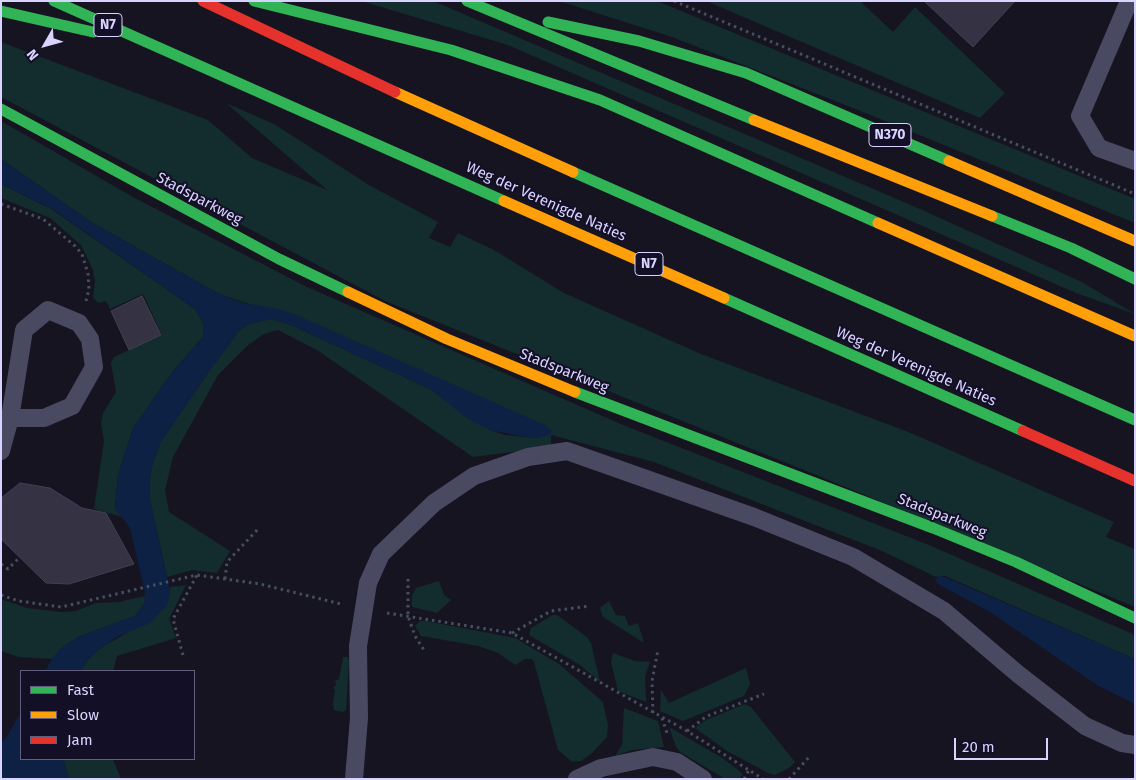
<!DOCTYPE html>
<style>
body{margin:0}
#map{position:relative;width:1136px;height:780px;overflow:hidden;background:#161421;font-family:"Fira Sans",sans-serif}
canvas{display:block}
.frame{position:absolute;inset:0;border:2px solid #d9d4ff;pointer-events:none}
.legend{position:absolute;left:20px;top:670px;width:175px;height:90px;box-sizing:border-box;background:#130f26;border:1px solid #625e7d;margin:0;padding:6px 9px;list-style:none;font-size:15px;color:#d9d4ff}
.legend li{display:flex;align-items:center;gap:10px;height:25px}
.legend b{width:25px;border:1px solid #625e7d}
.north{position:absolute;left:20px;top:20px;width:50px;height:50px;-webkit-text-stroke:4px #130f26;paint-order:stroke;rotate:232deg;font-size:14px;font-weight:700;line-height:20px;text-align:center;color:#d9d4ff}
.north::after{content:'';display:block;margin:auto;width:18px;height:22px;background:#d9d4ff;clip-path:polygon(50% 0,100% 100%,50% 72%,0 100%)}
.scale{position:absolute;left:954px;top:738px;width:94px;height:22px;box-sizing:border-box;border:2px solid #d9d4ff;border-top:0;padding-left:6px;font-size:15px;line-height:18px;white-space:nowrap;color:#d9d4ff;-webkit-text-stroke:4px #130f26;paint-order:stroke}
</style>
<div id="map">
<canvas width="1136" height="780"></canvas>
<div class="frame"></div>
<ul class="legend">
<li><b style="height:6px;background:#30b455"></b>Fast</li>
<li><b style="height:6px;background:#ff9f0a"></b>Slow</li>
<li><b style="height:6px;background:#e5322d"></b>Jam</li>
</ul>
<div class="north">N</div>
<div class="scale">20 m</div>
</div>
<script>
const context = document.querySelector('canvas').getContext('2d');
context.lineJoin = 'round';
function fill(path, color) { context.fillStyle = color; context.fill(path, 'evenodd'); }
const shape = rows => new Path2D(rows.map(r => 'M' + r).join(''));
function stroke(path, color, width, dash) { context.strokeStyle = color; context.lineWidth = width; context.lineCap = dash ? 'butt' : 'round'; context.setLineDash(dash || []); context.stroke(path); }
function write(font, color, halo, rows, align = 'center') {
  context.font = font + ' "Fira Sans",sans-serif'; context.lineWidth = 4; context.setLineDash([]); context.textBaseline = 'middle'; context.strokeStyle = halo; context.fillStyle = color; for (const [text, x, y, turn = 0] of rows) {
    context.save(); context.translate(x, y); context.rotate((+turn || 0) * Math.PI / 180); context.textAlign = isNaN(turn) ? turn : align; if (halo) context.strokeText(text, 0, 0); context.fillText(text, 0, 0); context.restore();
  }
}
const green = shape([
 [361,1,433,1,911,205,1082,282,1135,314,1076,293,508,45],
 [559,1,657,1,1135,199,1135,223,858,110,672,37],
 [706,1,860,1,893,32,915,7,1005,93,980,118],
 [1,42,208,120,252,158,327,190,226,103,274,124,369,185,438,222,429,238,450,247,458,233,494,250,564,293,701,354,911,433,1114,522,1106,537,1135,549,1135,607,814,474,385,301,1,97],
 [1,121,133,197,307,287,623,425,929,545,1135,635,1135,659,945,576,936,577,882,551,654,462,551,435,551,447,473,457,317,350,278,330,264,334,247,346,218,375,173,457,165,490,169,512,230,551,217,573,192,570,167,577,150,500,149,485,152,466,160,443,209,371,239,331,248,324,271,319,291,325,430,389,490,430,505,435,538,438,252,305,219,294,91,222,1,159],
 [1,184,53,210,195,309,203,323,203,337,173,371,133,428,118,475,115,508,122,517,94,509,104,441,101,423,103,413,116,392,111,363,114,357,162,335,143,294,110,309,106,301,99,303,93,298,95,282,93,270,81,245,50,218,1,198],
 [439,581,444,595,451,600,437,613,412,607,412,596,416,588],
 [186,585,169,619,176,638,117,656,113,671,81,671,89,658,102,647,132,630,170,591,170,587],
 [145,596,144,604,135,616,78,637,62,648,52,659,19,657,1,651,1,599,27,608,62,612,76,611,96,603,118,602],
 [609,601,616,615,625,616,629,626,638,623,644,643,603,617,600,608],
 [553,615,557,615,587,637,591,643,600,682,580,665,529,635,531,628],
 [420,621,426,621,515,638,559,664,603,702,608,725,607,737,592,753,581,761,572,762,558,750,534,662,532,659,525,659,515,665,498,653,478,646,421,636,415,626],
 [613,653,635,661,650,662,645,677,646,702,618,691,611,662],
 [343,657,348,657,349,662,346,710,343,712,334,710,333,703,335,690,333,688,336,685,335,681,339,679],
 [746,668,750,684,744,696,683,721,660,711,661,690,669,703],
 [745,704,751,707,795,762,789,768,775,775,768,773,727,751,695,728,706,720],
 [624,708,658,721,664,747,632,750,615,756,622,745],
 [669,727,724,759,743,774,739,779,725,779,680,752,676,747],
 [63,759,113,759,121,779,69,779]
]);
const water = shape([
 [1,159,91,222,219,294,243,303,274,308,294,314,547,426,552,431,550,435,538,438,520,436,490,430,468,419,430,389,291,325,271,319,248,324,239,331,209,371,160,443,152,466,149,485,150,500,170,591,167,605,150,623,117,637,102,647,89,658,81,671,45,671,52,659,62,648,78,637,135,616,144,604,145,592,130,528,115,508,118,475,133,428,173,371,203,337,203,323,195,309,54,210,1,184],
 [940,575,1135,659,1135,704,1097,685,990,612,938,584,935,580],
 [21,712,21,759,63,759,69,779,1,779,1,742,6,738]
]);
const building = shape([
 [924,1,1015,1,973,47,924,1],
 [142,296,161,335,129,350,111,311,142,296],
 [20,483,50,488,82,508,106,513,134,564,69,584,46,583,1,539,1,498,20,483]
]);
const path = shape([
 [674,1,1135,194],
 [1,204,43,219,75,246,82,254,88,274,89,289,86,301],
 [1,564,8,569,20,557],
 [225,579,227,562,259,528],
 [408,579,408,616,415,636,424,650],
 [1,595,19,601,61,607,197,575,260,584,341,604],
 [387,613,512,633,687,731,763,779],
 [512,633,551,611,590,606],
 [183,655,173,619,197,575],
 [653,713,652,681,658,650],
 [662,718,668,736],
 [687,731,707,716,764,694],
 [744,779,749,770],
 [789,779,811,755]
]);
const lane = shape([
 [1129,1,1080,116,1099,148,1135,161],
 [1,451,10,418,24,330,48,310,79,323,90,339,94,367,72,406,44,418,10,418],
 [354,779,359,718,358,646,368,583,381,554,434,503,474,476,528,457,567,451,754,517,853,557,944,611,1018,674,1085,726,1122,743,1135,745],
 [577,779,601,768,653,757,677,762,703,779]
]);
const fast = shape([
 [54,1,504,201],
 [254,1,451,50,600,100,878,223],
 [467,1,754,120],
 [1,11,93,32],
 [548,22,639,41,746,73,949,161],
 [1,109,279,259,348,292],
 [573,172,1135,420],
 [992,216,1071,248,1135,279],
 [724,298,1023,431],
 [575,392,933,528,1016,562,1135,618]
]);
const slow = shape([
 [395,92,573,172],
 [754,120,992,216],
 [949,161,1135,241],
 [504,201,724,298],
 [878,223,1135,336],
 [348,292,447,339,575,392]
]);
const jam = shape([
 [203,1,395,92],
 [1023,431,1135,481]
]);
const shields = [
 [108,25,28],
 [890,135,42],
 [649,264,28]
];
const shieldNames = [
 ["N7",108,25],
 ["N370",890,135],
 ["N7",649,264]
];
const streetNames = [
 ["Stadsparkweg",199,199,28],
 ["Weg der Verenigde Naties",546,202,24],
 ["Weg der Verenigde Naties",916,367,24],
 ["Stadsparkweg",564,371,22],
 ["Stadsparkweg",942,516,22]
];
fill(green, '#132c2d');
fill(water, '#0d2144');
fill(building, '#343243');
stroke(building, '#433f54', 1);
stroke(path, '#44505f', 3, [2.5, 4]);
stroke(lane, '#4a4962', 18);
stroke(fast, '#30b455', 11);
stroke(slow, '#ff9f0a', 11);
stroke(jam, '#e5322d', 11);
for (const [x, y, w] of shields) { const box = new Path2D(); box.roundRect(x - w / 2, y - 11.5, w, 23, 4); context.fillStyle = '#130f26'; context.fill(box); stroke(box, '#d9d4ff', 1); }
write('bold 14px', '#d9d4ff', null, shieldNames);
write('15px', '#d9d4ff', '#130f26', streetNames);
</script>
